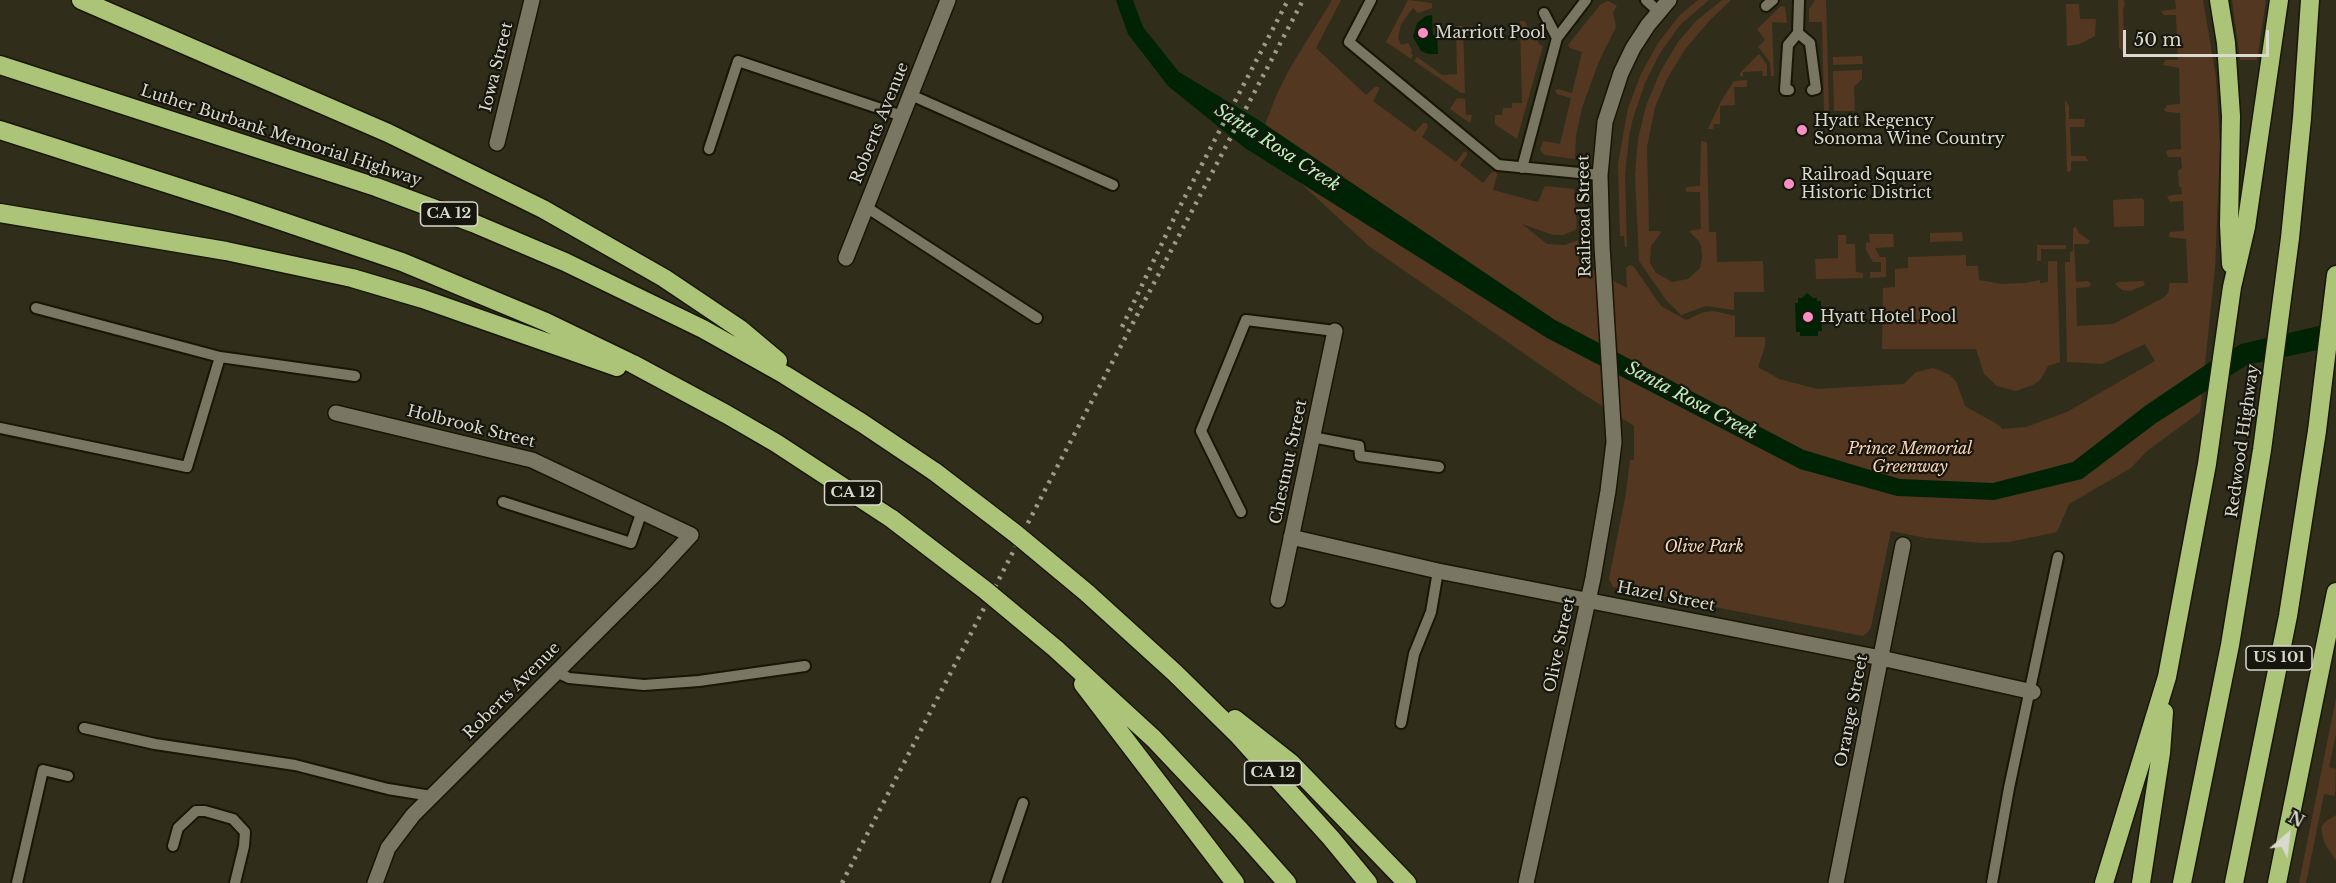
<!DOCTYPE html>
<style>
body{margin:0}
#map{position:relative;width:2336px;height:883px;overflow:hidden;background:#302e1b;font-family:"Libre Baskerville",serif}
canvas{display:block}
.north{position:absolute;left:2258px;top:805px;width:60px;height:60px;-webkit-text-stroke:4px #17160d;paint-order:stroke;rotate:28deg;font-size:16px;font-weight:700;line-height:24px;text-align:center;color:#dad9cd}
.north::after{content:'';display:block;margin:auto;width:21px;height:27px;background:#dad9cd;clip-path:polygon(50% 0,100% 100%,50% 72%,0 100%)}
.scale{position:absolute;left:2123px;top:30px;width:146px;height:27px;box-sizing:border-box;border:3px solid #dad9cd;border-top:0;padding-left:8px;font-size:18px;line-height:21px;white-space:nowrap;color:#dad9cd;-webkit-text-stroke:4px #17160d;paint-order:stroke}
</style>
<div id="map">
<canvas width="2336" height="883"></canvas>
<div class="north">N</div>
<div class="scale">50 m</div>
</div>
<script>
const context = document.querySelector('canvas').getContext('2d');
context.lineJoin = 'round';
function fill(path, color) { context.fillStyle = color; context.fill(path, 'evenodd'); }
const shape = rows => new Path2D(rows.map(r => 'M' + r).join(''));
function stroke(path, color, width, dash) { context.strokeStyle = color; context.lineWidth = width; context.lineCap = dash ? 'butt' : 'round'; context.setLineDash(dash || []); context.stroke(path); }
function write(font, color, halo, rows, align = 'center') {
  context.font = font + ' "Libre Baskerville",serif'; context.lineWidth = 4.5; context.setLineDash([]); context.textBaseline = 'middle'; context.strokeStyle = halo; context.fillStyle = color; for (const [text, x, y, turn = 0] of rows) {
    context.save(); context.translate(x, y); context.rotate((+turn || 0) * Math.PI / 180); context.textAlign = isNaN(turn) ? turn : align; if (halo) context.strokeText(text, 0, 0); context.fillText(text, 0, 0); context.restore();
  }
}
const green = shape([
 [1332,0,1341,0,1316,48,1366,95,1375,87,1379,87,1379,90,1373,101,1415,132,1423,123,1427,123,1428,127,1422,137,1456,162,1464,152,1467,152,1467,155,1460,165,1483,183,1492,172,1496,172,1497,175,1493,190,1538,202,1545,186,1574,189,1577,227,1575,230,1563,235,1553,235,1522,224,1547,244,1565,245,1578,240,1579,262,1627,288,1626,268,1630,265,1634,267,1661,306,1686,320,1704,312,1714,311,1735,316,1735,337,1765,337,1765,346,1758,367,1779,379,1817,389,1904,384,1916,372,1933,368,1948,374,1956,381,1965,406,2000,426,2002,429,2026,427,2067,412,2155,361,2145,344,2102,364,2067,362,2065,262,2070,262,2070,252,2073,251,2073,228,2076,227,2079,233,2090,241,2088,244,2074,244,2076,282,2088,281,2091,284,2089,287,2076,288,2077,326,2113,324,2163,298,2168,293,2170,283,2188,283,2186,239,2169,237,2170,232,2184,231,2183,201,2170,202,2167,196,2182,194,2181,187,2179,187,2178,171,2182,168,2181,157,2168,157,2166,152,2168,150,2181,149,2180,113,2167,112,2164,110,2167,105,2180,104,2179,68,2163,65,2165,60,2178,60,2176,15,2164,15,2161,11,2176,9,2175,0,2203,0,2216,77,2220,148,2215,268,2200,412,2147,451,2131,468,2069,504,2057,532,2009,542,1983,543,1926,538,1891,531,1871,627,1869,631,1863,636,1613,587,1609,579,1626,493,1630,460,1634,460,1634,426,1577,390,1370,247,1258,144,1276,96,1290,68],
 [1408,0,1432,3,1432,8,1418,13,1413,8,1401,24,1398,38,1401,45,1408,43,1412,50,1411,53,1413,55,1411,59,1386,42],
 [1698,0,1709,0,1680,25,1660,53,1645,83,1633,118,1629,137,1625,174,1627,247,1625,247,1624,236,1620,236,1618,164,1628,108,1641,74,1658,43,1680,15],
 [1722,0,1731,0,1710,20,1686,48,1668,77,1655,107,1647,147,1649,231,1659,231,1661,233,1651,246,1650,263,1656,273,1672,282,1688,279,1700,268,1702,258,1701,246,1699,241,1689,231,1701,229,1700,192,1687,192,1685,189,1687,187,1700,186,1701,141,1707,142,1709,232,1716,232,1717,262,1763,261,1764,292,1734,292,1734,310,1706,306,1681,315,1666,300,1639,261,1635,174,1638,139,1646,106,1660,72,1678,42,1696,21],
 [1815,0,1826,0,1829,111,1824,112,1822,22,1809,22,1809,9],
 [2118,0,2123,0,2125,3,2123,11,2124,45,2126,47,2123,51,2119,48],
 [2232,0,2266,0,2257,60,2240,60],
 [1608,1,1617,6,1613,12,1616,27,1599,61,1582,108,1576,136,1575,159,1545,155,1540,150,1543,141,1560,144,1571,98,1557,94,1555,91,1558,89,1572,93,1582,52,1570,48,1568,45,1600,5],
 [2066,4,2079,4,2080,19,2096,19,2095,36,2080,44,2067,46],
 [1781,6,1785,7,1787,23,1772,22,1774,76,1771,76,1770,62,1758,47,1765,40,1757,29],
 [1520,21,1524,21,1540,45,1543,46,1517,139,1495,124,1495,115,1502,115,1503,108,1512,108,1512,103,1522,103],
 [1456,26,1463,26,1465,93,1461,93,1414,61,1417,57,1442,75,1457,74],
 [1759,54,1767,65,1767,76,1763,76,1762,71,1743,72,1743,77,1740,76,1740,73],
 [1862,56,1863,64,1833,65,1833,57],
 [1862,70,1862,79,1854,87,1855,111,1834,111,1833,71],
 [1747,80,1747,87,1734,87,1735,105,1720,106,1720,124,1714,124,1713,129,1708,129,1721,101,1734,81],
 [1457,98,1465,99,1466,115,1472,115,1470,123,1450,109],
 [2065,100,2069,106,2069,119,2085,119,2084,127,2070,127,2071,156,2085,156,2088,161,2071,161,2071,171,2067,172],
 [2142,198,2144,200,2144,226,2114,227,2113,200],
 [1962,232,1963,241,1930,242,1930,233],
 [1869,234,1893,234,1894,247,1875,248,1880,257,1886,257,1886,277,1870,278,1870,272,1881,272,1881,262,1873,262,1866,250,1866,243,1870,242],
 [1838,235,1846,235,1846,244,1855,244,1856,272,1863,273,1863,278,1816,279,1815,259,1838,258],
 [2066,245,2066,249,2041,249,2041,261,2037,261,2037,245],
 [1966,255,1966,266,1978,266,1979,280,2002,284,2025,283,2040,280,2040,283,2048,282,2048,261,2057,261,2060,362,2048,366,2040,380,2033,385,2016,391,1997,386,1984,374,1976,349,1882,349,1883,288,1895,287,1895,269,1908,268,1908,257],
 [2143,281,2145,285,2130,291,2122,290,2115,284,2118,282],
 [2336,698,2336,734,2329,767,2336,769,2335,796,2324,794,2306,883,2299,883],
 [2336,815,2336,861,2324,842,2321,827,2325,822]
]);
const water = shape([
 [1116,0,1133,0,1143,27,1179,72,1260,121,1555,320,1804,450,1900,479,1993,483,2073,462,2145,406,2210,362,2241,344,2336,322,2336,346,2247,365,2156,423,2082,479,1994,500,1897,496,1800,469,1547,338,1245,148,1168,86,1128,34],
 [1432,15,1433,35,1437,35,1438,54,1429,54,1421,51,1413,37,1417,23,1426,16],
 [1807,293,1813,298,1817,298,1817,301,1821,301,1822,331,1818,331,1818,336,1800,336,1800,332,1796,332,1795,303,1798,303,1798,298,1802,298]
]);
const lane = shape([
 [1371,0,1349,42,1498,165,1600,175],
 [1646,0,1659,12],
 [1766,6,1773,0],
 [1544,13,1557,38],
 [1798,33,1810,43,1816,89,1812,90],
 [1789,90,1785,90,1788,45,1798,33,1799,1],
 [911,95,1113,185],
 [709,149,738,61,902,116],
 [1522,168,1557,38,1586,0],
 [866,207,1037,318],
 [36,308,220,357],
 [0,428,187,467,220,357,355,376],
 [1312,437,1359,446,1360,456,1439,467],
 [503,502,631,543,642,511],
 [1241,512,1201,431,1246,320,1335,331],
 [556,672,569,678,644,685,699,681,805,666],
 [1401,723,1414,654,1431,612,1438,571],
 [84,728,155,744,295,765,388,789,431,796],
 [173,846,178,828,196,811,205,811,233,819,245,832,244,846,235,883],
 [17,883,43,770,68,776],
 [996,883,1023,803],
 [1992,883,2009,788,2058,557]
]);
const street = shape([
 [497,143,532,0],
 [846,258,948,0],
 [336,413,532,460,691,535,655,574,413,815,388,848,375,883],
 [1291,537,1438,571,1881,658,2033,692],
 [1278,600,1335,331],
 [1526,883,1593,578,1608,491,1614,442,1602,246,1600,175,1605,122,1621,73,1633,48,1648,25,1669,0],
 [1836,883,1903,545]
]);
const highway = shape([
 [81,0,388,133,543,209,664,278,740,329,778,361],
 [2219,0,2226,43,2231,116,2229,225,2231,264],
 [0,65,376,187,473,223,565,262,703,329,785,375,862,423,935,472],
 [0,130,234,205,402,262,546,322,633,364,726,414,776,443,892,519],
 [0,213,226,251,352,278,423,299,617,367],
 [1087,593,1175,673,1237,734,1331,838,1368,883],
 [1056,649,1154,739,1240,830,1287,883],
 [1083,684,1235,883],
 [1235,719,1291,763,1407,883],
 [2104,883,2167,677,2207,464,2232,287,2246,227,2279,0],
 [2141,883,2161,753,2164,712],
 [2182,883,2230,645,2262,450,2290,238,2302,118,2310,0],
 [2234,883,2288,616,2317,431,2336,275],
 [2277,883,2336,592]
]);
const rail = shape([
 [1122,327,1177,212,1288,0],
 [842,883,1045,490,1303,0]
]);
const highwayBridge = shape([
 [935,472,1016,534,1087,593],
 [892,519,985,590,1056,649]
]);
const markers = [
 [1423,33,6,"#fb8fc4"],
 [1802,130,6,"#fb8fc4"],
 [1789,184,6,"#fb8fc4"],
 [1808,317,6,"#fb8fc4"]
];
const shields = [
 [449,214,57],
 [853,493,57],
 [2279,658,66],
 [1273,773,57]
];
const shieldNames = [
 ["CA 12",449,214],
 ["CA 12",853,493],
 ["US 101",2279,658],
 ["CA 12",1273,773]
];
const poiNames = [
 ["Marriott Pool",1435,33],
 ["Hyatt Regency",1814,121],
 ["Sonoma Wine Country",1814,139],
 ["Railroad Square",1801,175],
 ["Historic District",1801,193],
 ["Hyatt Hotel Pool",1820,317]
];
const streetNames = [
 ["Iowa Street",497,67,-76],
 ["Roberts Avenue",880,123,-68],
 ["Luther Burbank Memorial Highway",281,136,18],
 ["Railroad Street",1585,216,-91],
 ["Holbrook Street",471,427,14],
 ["Redwood Highway",2243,441,-82],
 ["Chestnut Street",1289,462,-78],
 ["Hazel Street",1666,597,11],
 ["Olive Street",1560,645,-78],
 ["Roberts Avenue",512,691,-45],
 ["Orange Street",1852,711,-79]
];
const parkNames = [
 ["Prince Memorial",1910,449],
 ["Greenway",1910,467],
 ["Olive Park",1704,547]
];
const waterNames = [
 ["Santa Rosa Creek",1277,148,33],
 ["Santa Rosa Creek",1691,401,28]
];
fill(green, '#543721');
fill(water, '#012305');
stroke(lane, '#181605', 14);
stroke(street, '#181605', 18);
stroke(highway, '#181605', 21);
stroke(lane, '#797661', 10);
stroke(street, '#797661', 15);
stroke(highway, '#abc478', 18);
stroke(rail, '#9b9a8b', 4.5, [3, 6]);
stroke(highwayBridge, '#181605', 21, []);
stroke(highwayBridge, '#abc478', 18);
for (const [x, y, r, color] of markers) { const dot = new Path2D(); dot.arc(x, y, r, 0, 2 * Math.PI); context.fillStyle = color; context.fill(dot); stroke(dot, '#17160d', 2); }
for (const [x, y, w] of shields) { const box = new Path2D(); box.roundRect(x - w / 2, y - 12, w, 24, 4.5); context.fillStyle = '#17160d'; context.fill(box); stroke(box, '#dad9cd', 1.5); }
write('bold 15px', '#dad9cd', null, shieldNames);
write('16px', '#dad9cd', '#17160d', poiNames, 'left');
write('16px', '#dad9cd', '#17160d', streetNames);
write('italic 16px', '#fbd3b7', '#17160d', parkNames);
write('italic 18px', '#b7f2b9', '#17160d', waterNames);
</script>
